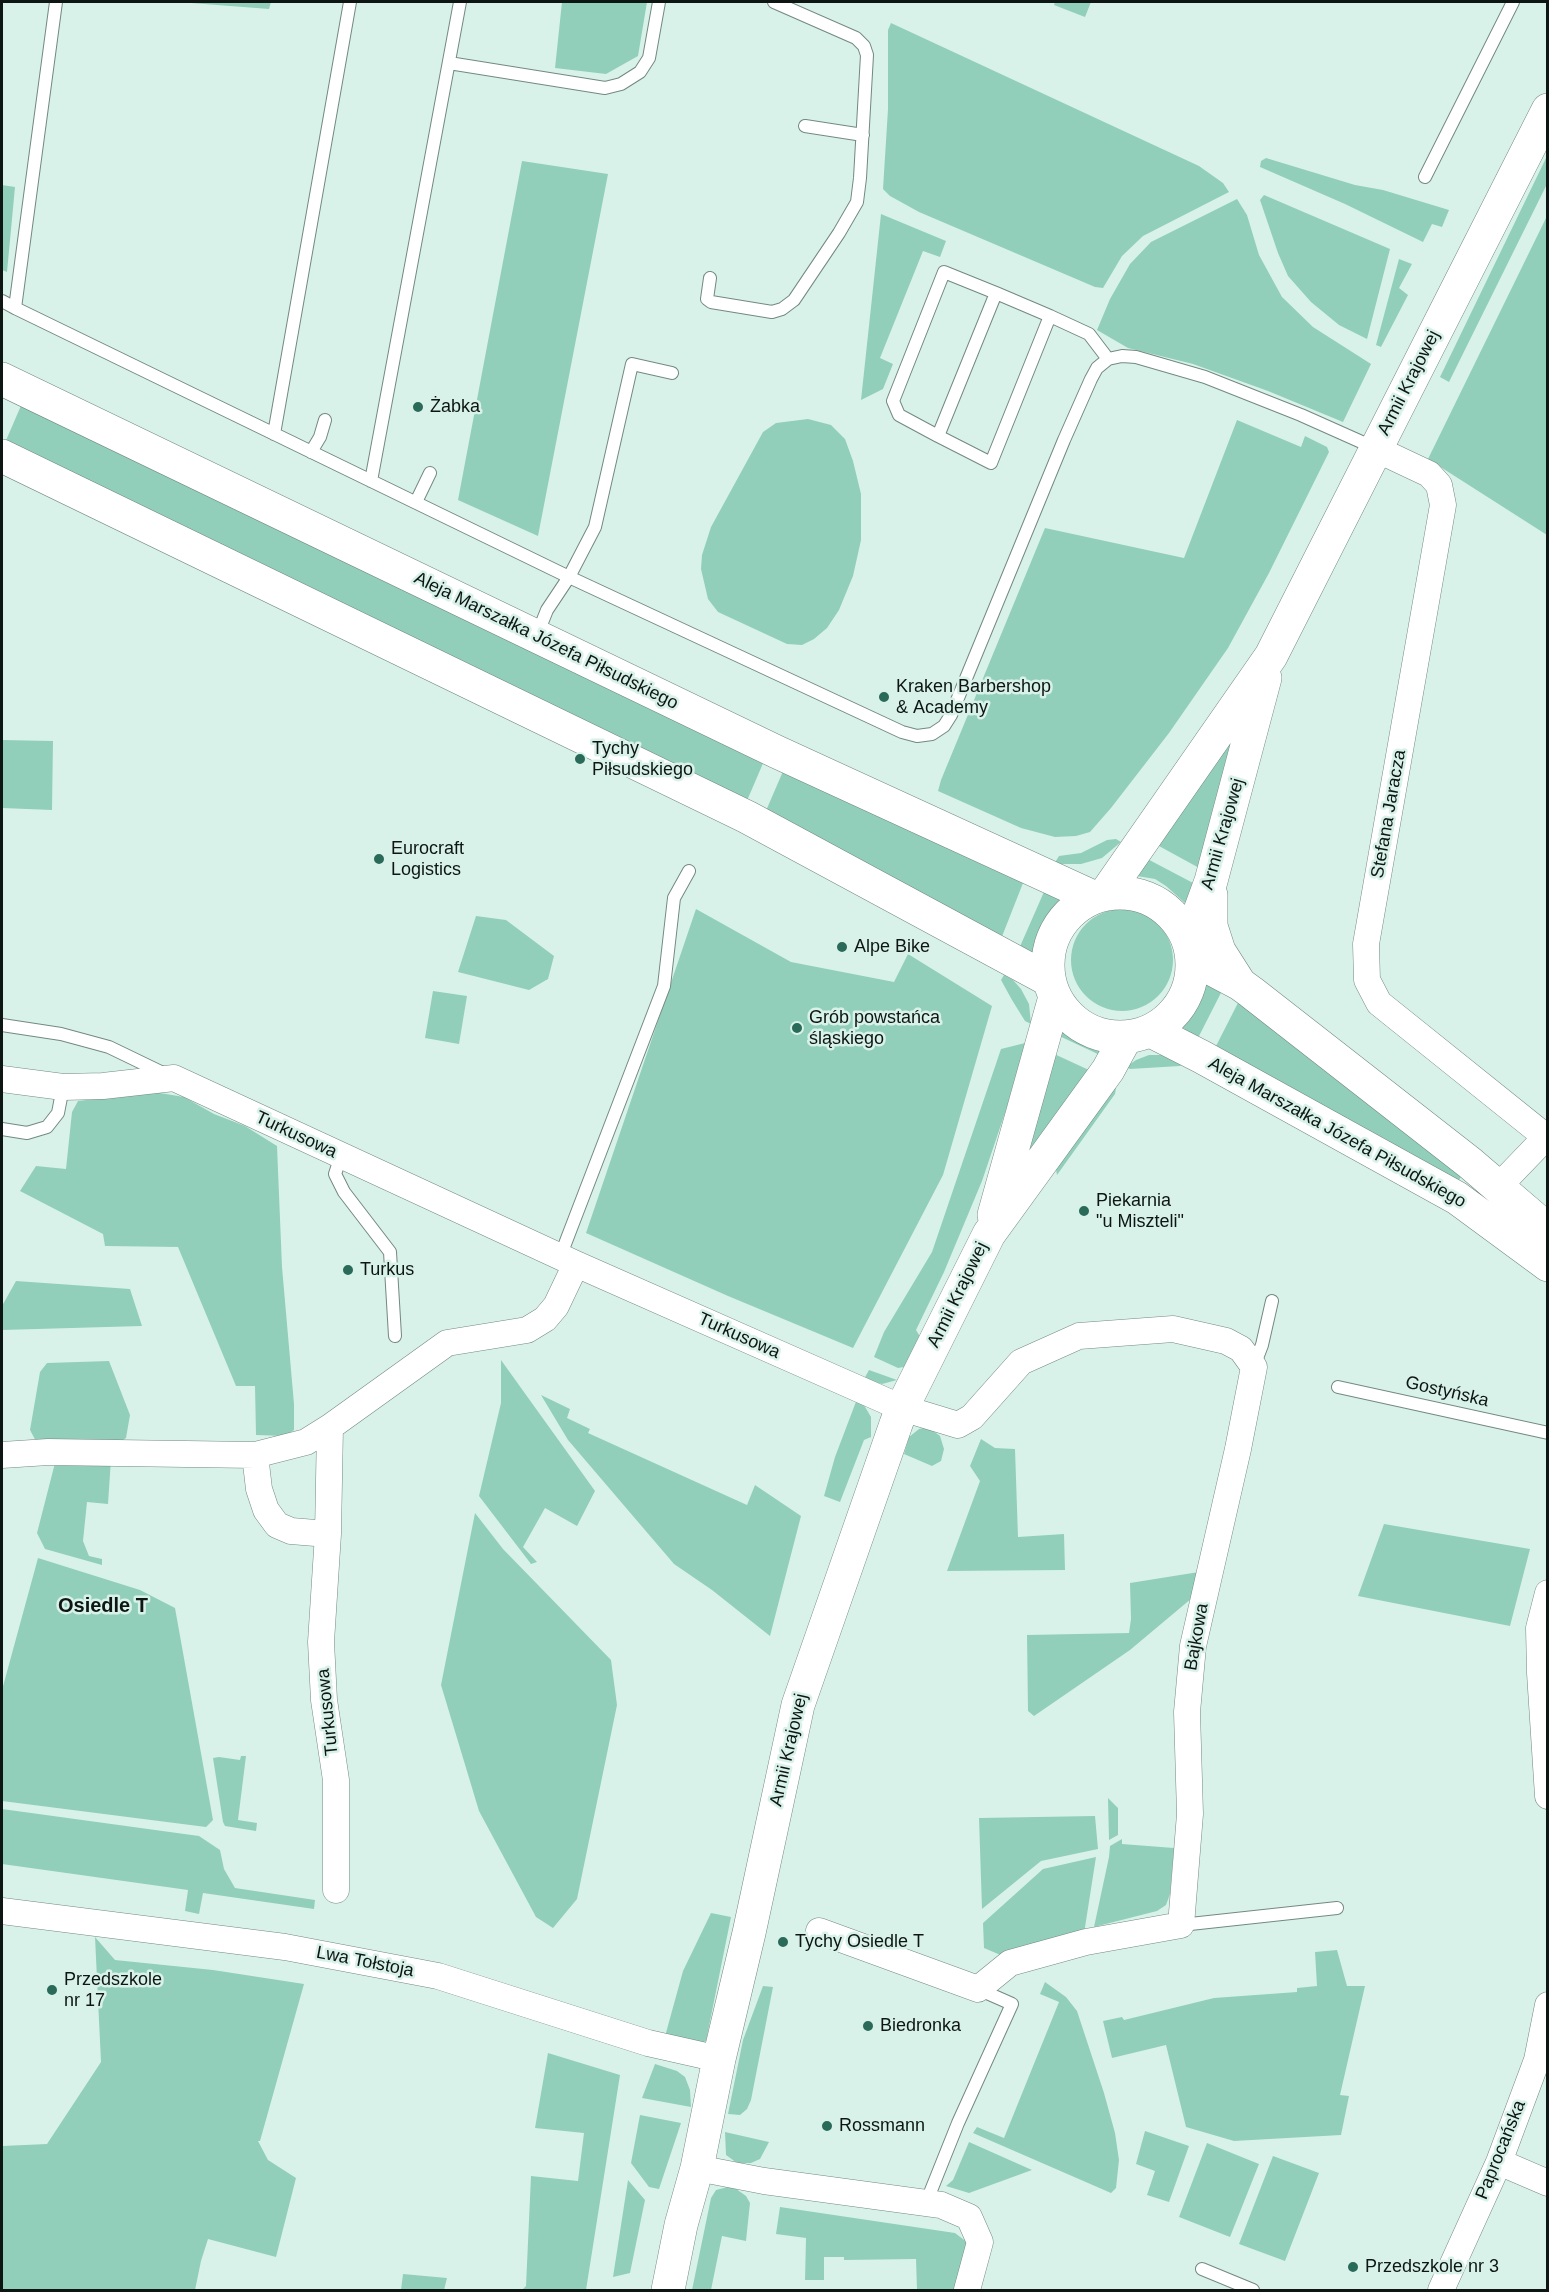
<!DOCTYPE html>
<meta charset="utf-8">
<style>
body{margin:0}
#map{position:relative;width:1549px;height:2292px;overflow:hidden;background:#d9f2e9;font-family:Arial,sans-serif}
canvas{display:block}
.frame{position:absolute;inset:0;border:3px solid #0d1613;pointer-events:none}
</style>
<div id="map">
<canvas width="1549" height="2292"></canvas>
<div class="frame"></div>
</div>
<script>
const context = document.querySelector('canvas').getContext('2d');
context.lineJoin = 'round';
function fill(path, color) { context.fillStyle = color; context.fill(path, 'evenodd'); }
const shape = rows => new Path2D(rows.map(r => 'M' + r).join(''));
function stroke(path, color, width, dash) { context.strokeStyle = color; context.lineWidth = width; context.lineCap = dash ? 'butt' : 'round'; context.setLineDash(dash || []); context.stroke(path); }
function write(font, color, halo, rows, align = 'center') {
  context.font = font + ' Arial,sans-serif'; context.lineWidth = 5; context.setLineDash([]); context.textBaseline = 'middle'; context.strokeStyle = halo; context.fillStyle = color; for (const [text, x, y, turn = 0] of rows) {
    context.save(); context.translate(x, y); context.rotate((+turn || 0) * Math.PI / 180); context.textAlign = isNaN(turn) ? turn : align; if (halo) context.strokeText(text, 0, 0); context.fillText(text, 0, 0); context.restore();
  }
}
const green = shape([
 [178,2,271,2,269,9],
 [562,2,647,2,638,56,606,74,555,68],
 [1055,2,1091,2,1085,17,1054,5],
 [891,23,1199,166,1223,183,1229,192,1143,236,1122,256,1103,288,1095,287,919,212,890,196,883,189,888,109,888,30],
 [1547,156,1547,184,1449,382,1440,377],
 [1266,158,1355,185,1383,190,1449,210,1442,227,1432,224,1423,242,1345,204,1260,167,1261,161],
 [522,161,608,174,538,536,458,500],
 [2,185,15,187,7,272,2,270],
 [1264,195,1390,249,1367,339,1339,325,1311,302,1288,276,1278,253,1260,200],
 [1237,199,1247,215,1259,255,1282,297,1313,327,1371,364,1343,422,1268,391,1193,364,1128,348,1097,330,1110,299,1130,264,1151,242],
 [881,214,946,241,940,257,923,251,880,358,893,364,883,389,861,400],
 [1547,216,1547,535,1428,459],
 [1399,259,1412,264,1399,288,1408,295,1381,347,1376,345],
 [23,401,764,761,746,803,4,445],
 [808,419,831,425,845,439,853,461,861,494,861,540,853,576,839,610,827,628,814,639,802,645,787,644,718,612,708,599,701,569,702,555,711,527,763,432,776,423],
 [1237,420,1301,447,1305,436,1327,447,1329,452,1269,573,1228,648,1169,733,1111,808,1090,832,1076,836,1055,837,1021,828,938,791,941,780,1045,528,1184,558],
 [1237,724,1201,869,1148,840],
 [2,740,53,741,52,810,2,808],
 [784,769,1025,878,1001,939,854,856,765,813],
 [1116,839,1121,842,1102,858,1081,864,1054,864,1059,856,1081,853,1107,840],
 [1138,854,1195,884,1185,903,1166,886,1155,879,1137,876],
 [1047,885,1063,896,1043,921,1037,935,1035,956,1018,951],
 '1071 960a51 51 0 1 1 102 0a51 51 0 1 1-102 0Z',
 [696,909,791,962,894,982,908,954,992,1006,943,1175,853,1348,728,1296,586,1233],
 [476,916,506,920,554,956,548,979,529,990,458,972],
 [1004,975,1013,980,1021,989,1029,1004,1031,1024,1025,1021,1012,1000,1001,980],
 [1204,976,1226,983,1198,1038,1180,1026,1180,1020,1195,1001,1203,986],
 [433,991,467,996,459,1044,425,1038],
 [1242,995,1463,1174,1457,1183,1387,1140,1215,1048],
 [1062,1020,1085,1036,1107,1042,1102,1056,1055,1034],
 [1025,1043,1007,1107,982,1181,944,1272,916,1330,921,1338,910,1366,898,1368,874,1357,884,1332,932,1252,1001,1049],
 [1050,1052,1091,1071,1027,1158],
 [1149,1055,1168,1055,1184,1063,1180,1066,1130,1069,1126,1067,1136,1060],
 [1114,1084,1116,1088,1115,1094,1057,1175,1055,1164],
 [154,1092,184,1097,214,1114,245,1126,277,1146,282,1267,294,1404,294,1430,285,1436,256,1435,255,1386,236,1386,178,1247,105,1246,103,1234,20,1191,36,1166,66,1169,72,1112,78,1101],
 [16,1281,130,1289,142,1326,2,1330,2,1306],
 [501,1360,595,1491,577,1526,545,1508,523,1547,537,1562,531,1564,479,1496,501,1403],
 [109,1361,130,1415,126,1438,115,1445,38,1445,30,1430,40,1372,47,1363],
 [869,1370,897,1380,882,1384,864,1379],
 [541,1395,570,1409,567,1418,590,1429,588,1433,747,1505,755,1485,801,1516,770,1636,712,1590,674,1564,568,1440],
 [857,1399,861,1400,871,1417,871,1437,864,1440,840,1502,824,1496,835,1457],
 [928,1427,940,1436,944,1449,941,1461,932,1466,904,1454,909,1437,919,1429],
 [981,1439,995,1448,1015,1449,1018,1537,1064,1534,1065,1570,947,1571,980,1481,970,1466],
 [56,1459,111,1459,108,1504,87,1502,83,1541,89,1556,102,1559,102,1565,45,1549,37,1533],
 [475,1513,503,1549,611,1660,617,1705,577,1899,553,1928,536,1917,479,1811,441,1685],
 [1384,1524,1530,1549,1510,1626,1358,1596],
 [38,1558,140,1590,175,1608,213,1820,206,1827,2,1801,2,1690],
 [1205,1571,1204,1588,1130,1650,1034,1716,1028,1711,1027,1635,1129,1633,1131,1619,1130,1583],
 [241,1756,246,1756,238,1820,257,1823,256,1831,225,1826,223,1822,213,1758,219,1757,240,1760],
 [1108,1798,1118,1808,1118,1835,1109,1840],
 [2,1809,199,1836,220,1850,224,1869,235,1888,315,1900,314,1909,203,1893,199,1914,185,1911,188,1890,2,1864],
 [1095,1816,1098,1849,1041,1861,982,1909,979,1818],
 [1122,1839,1122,1844,1174,1848,1170,1894,1166,1905,1157,1911,1094,1927,1109,1857,1110,1846],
 [1096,1857,1083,1940,1010,1959,984,1948,983,1923,1043,1869],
 [711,1913,731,1917,706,2041,697,2045,664,2040,683,1971],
 [95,1937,115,1960,213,1970,304,1984,260,2141,258,2141,268,2160,296,2178,276,2257,208,2239,201,2261,195,2290,2,2290,2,2146,47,2144,101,2062],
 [1337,1950,1347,1986,1365,1986,1340,2095,1349,2096,1341,2135,1234,2141,1186,2127,1166,2045,1112,2058,1103,2021,1122,2017,1124,2020,1214,1998,1297,1992,1297,1988,1317,1986,1315,1952],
 [1045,1982,1066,1997,1077,2011,1104,2093,1115,2133,1119,2160,1116,2188,1111,2193,973,2133,977,2127,1004,2138,1059,2002,1040,1994],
 [763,1986,773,1987,751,2100,747,2109,740,2115,728,2114,743,2040],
 [548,2053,620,2075,586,2290,522,2290,526,2286,531,2176,578,2181,584,2133,535,2128],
 [655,2064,677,2071,685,2077,690,2090,691,2107,642,2098],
 [640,2115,681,2123,659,2189,649,2187,631,2163],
 [1145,2131,1189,2146,1169,2202,1147,2195,1155,2171,1136,2164],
 [725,2132,769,2142,760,2159,751,2163,737,2163,726,2155],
 [969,2142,1032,2170,969,2193,946,2186,953,2180],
 [1207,2143,1259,2164,1230,2237,1179,2217],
 [1273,2156,1319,2173,1285,2261,1239,2244],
 [628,2180,645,2200,630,2273,613,2277],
 [732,2186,746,2196,750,2203,746,2241,722,2236,711,2290,692,2290,711,2198,716,2190],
 [780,2207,955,2233,972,2246,961,2290,917,2290,916,2259,844,2260,844,2257,824,2257,824,2280,805,2280,806,2238,776,2234],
 [403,2274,447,2278,444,2290,401,2290]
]);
const lane = shape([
 [449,63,605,88,621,84,640,72,649,58,659,2],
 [805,126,863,135],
 [1425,177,1513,2],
 [710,278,707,299,711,302,772,312,782,309,794,300,839,233,857,202,860,178,867,55,864,46,856,38,774,2],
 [996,293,1050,316],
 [2,301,15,308,56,2],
 [15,308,569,577,595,527,632,364,672,373],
 [274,434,350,2],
 [938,436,899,415,893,401,944,272,996,293,938,436,991,463,1050,316,1089,334,1108,359],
 [311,452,320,437,325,420],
 [371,481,460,2],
 [416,502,430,473],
 [537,635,547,610,569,577,902,732,917,736,932,734,944,726,951,715,1064,440,1091,379,1097,368,1108,359,1122,356,1136,357,1205,377,1301,415,1375,448],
 [2,1025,61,1034,109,1047,167,1075],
 [2,1129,27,1133,47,1127,58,1113,63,1087],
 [341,1156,335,1174,344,1192,390,1252,395,1336],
 [560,1257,664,986,674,898,689,871],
 [1254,1366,1262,1345,1272,1301],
 [1338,1387,1548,1433],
 [1181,1925,1337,1908],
 [926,2203,958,2123,1012,2004,978,1989],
 [1202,2269,1253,2290]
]);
const street = shape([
 [1376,449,1429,474,1439,485,1443,505,1366,944,1367,980,1379,1003,1546,1137],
 [2,1079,63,1087,103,1086,174,1078,576,1264,902,1408,958,1425,972,1417,1021,1362,1079,1336,1173,1329,1226,1341,1241,1349,1254,1367,1238,1449,1193,1646,1187,1712,1190,1814,1181,1925,1086,1942,1010,1963,978,1989,819,1931],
 [1498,1187,1548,1135],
 [330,1427,328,1534,321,1642,324,1700,336,1780,336,1890],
 [2,1455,48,1452,255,1455,306,1442,330,1427,447,1343,527,1330,545,1319,556,1306,576,1264],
 [255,1455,259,1489,266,1510,277,1525,291,1531,328,1534],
 [1548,1593,1539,1628,1540,1673,1548,1796],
 [2,1911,285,1947,438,1976,648,2043,719,2059],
 [1499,2162,1548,2183],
 [697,2168,764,2181,941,2205,969,2217,980,2242,967,2290],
 [1441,2290,1499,2162,1537,2060,1548,2005]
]);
const secondary = shape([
 [2,379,777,752,1093,897],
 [2,456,747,817,1049,980],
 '1048 965a72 72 0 1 1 144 0a72 72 0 1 1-144 0Z',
 [1106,893,1271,656,1548,110],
 [1211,895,1211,926,1219,951,1240,984],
 [1189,941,1211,881,1265,678],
 [1193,959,1240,984,1251,992,1470,1163,1548,1230],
 [1151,1031,1202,1057,1457,1198,1548,1265],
 [994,1215,1055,997],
 [668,2290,681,2225,697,2168,719,2059,749,1933,798,1705,896,1424,902,1408,989,1234,1108,1070,1126,1037]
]);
const markers = [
 [418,407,6,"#2a6a58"],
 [884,697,6,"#2a6a58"],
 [580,759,6,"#2a6a58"],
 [379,859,6,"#2a6a58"],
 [842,947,6,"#2a6a58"],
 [797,1028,6,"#2a6a58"],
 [1084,1211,6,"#2a6a58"],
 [348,1270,6,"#2a6a58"],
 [783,1942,6,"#2a6a58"],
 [52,1990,6,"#2a6a58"],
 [868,2026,6,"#2a6a58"],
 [827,2126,6,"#2a6a58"],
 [1353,2267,6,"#2a6a58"]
];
const streetNames = [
 ["Armii Krajowej",1409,383,-63],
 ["Aleja Marszałka Józefa Piłsudskiego",546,641,26],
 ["Stefana Jaracza",1389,814,-80],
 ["Armii Krajowej",1223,834,-74],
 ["Aleja Marszałka Józefa Piłsudskiego",1337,1133,29],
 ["Turkusowa",296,1135,25],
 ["Armii Krajowej",958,1295,-64],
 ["Turkusowa",739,1336,24],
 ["Gostyńska",1447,1392,13],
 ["Bajkowa",1197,1637,-80],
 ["Turkusowa",328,1712,-96],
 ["Armii Krajowej",789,1750,-77],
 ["Lwa Tołstoja",365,1962,11],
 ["Paprocańska",1501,2150,-68]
];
const poiNames = [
 ["Żabka",430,407],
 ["Kraken Barbershop",896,687],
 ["& Academy",896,708],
 ["Tychy",592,749],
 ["Piłsudskiego",592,770],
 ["Eurocraft",391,849],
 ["Logistics",391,870],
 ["Alpe Bike",854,947],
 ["Grób powstańca",809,1018],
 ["śląskiego",809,1039],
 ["Piekarnia",1096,1201],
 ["\"u Miszteli\"",1096,1222],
 ["Turkus",360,1270],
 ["Tychy Osiedle T",795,1942],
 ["Przedszkole",64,1980],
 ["nr 17",64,2001],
 ["Biedronka",880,2026],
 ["Rossmann",839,2126],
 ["Przedszkole nr 3",1365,2267]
];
const neighbourhoodNames = [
 ["Osiedle T",103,1606]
];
fill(green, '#91cfbb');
stroke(lane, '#738981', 14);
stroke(street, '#738981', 27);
stroke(secondary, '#738981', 34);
stroke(lane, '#fff', 12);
stroke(street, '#fff', 26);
stroke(secondary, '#fff', 33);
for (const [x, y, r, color] of markers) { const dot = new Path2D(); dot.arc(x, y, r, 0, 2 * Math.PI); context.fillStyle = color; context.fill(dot); stroke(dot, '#d9f2e9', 2); }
write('18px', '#0d1613', '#d9f2e9', streetNames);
write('18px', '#0d1613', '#d9f2e9', poiNames, 'left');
write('bold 20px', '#0d1613', '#d9f2e9', neighbourhoodNames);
</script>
